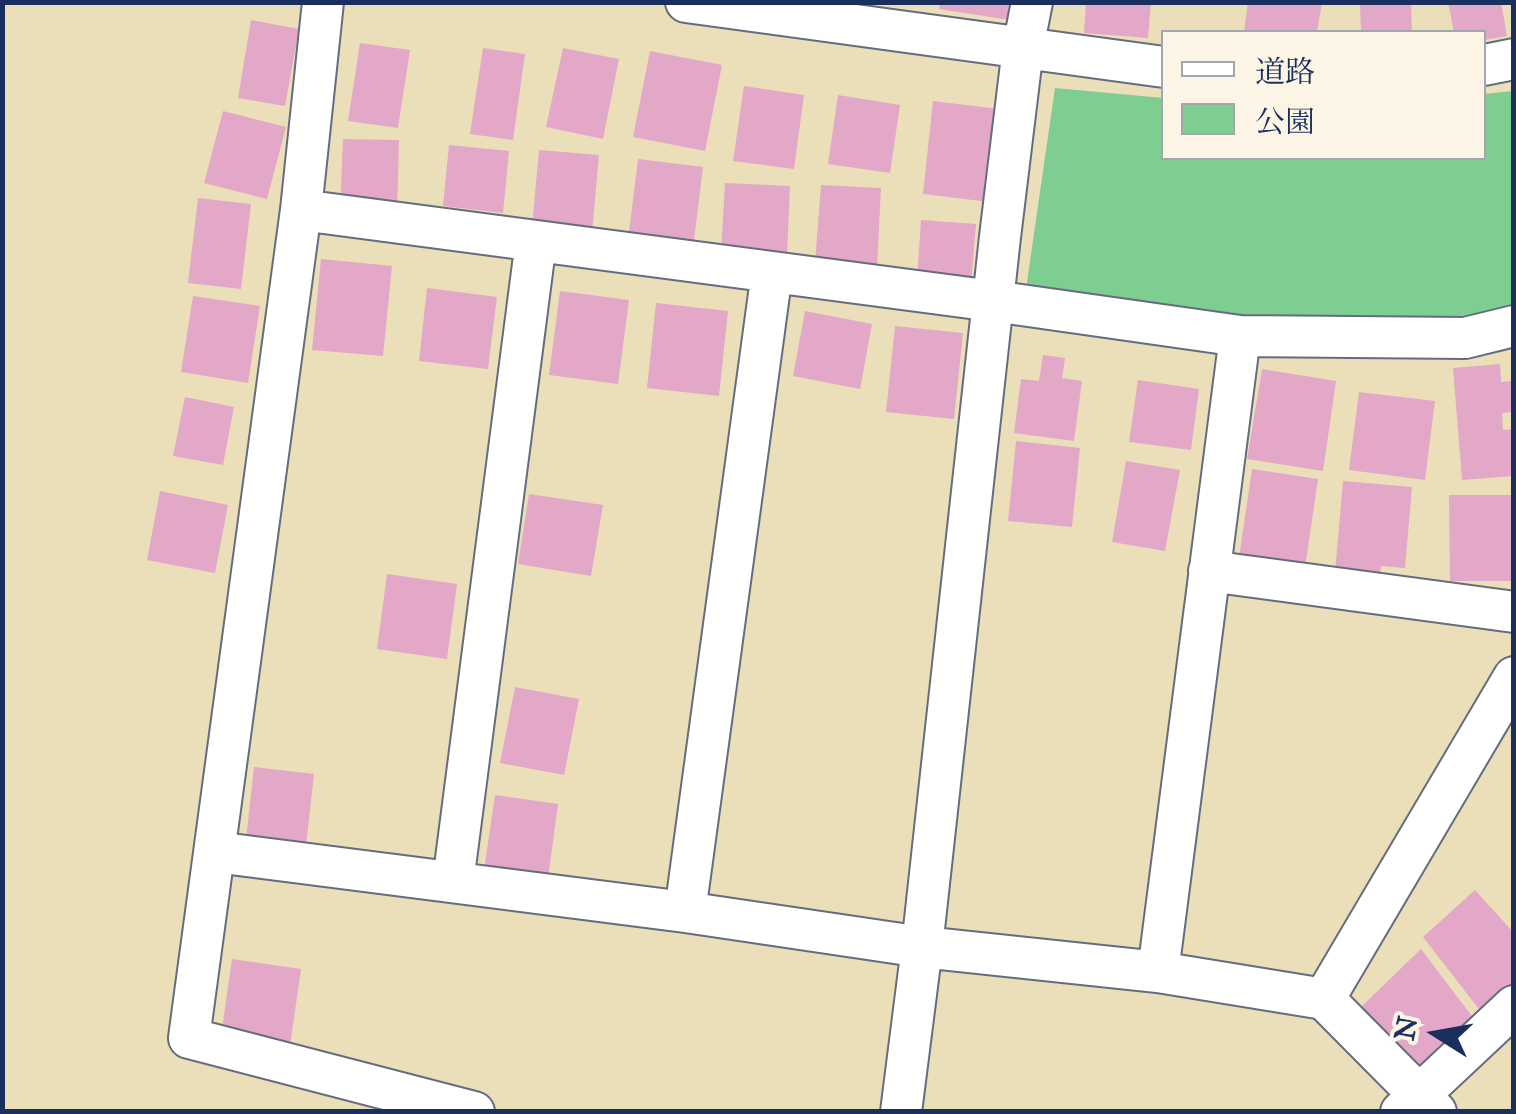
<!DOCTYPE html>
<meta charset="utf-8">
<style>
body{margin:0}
#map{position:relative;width:1516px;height:1114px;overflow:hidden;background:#ebdfba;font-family:"IM FELL Great Primer","Noto Serif JP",serif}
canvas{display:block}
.frame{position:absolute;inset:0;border:5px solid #1b2f5e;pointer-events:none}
.legend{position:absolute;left:1161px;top:30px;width:325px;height:130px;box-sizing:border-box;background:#fcf5e5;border:2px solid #a2a6af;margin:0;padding:12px 18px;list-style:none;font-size:30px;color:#1b2f5e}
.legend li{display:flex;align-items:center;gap:20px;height:50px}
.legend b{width:50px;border:2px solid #a2a6af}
.north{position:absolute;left:1386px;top:984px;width:100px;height:100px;-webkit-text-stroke:8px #fcf5e5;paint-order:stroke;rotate:281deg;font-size:28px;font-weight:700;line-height:40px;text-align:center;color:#1b2f5e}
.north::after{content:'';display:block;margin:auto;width:35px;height:45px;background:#1b2f5e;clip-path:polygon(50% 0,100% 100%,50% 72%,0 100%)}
</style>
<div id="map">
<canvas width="1516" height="1114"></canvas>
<div class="frame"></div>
<ul class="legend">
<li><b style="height:12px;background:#fff"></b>道路</li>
<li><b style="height:28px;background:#7dce90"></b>公園</li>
</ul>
<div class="north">N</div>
</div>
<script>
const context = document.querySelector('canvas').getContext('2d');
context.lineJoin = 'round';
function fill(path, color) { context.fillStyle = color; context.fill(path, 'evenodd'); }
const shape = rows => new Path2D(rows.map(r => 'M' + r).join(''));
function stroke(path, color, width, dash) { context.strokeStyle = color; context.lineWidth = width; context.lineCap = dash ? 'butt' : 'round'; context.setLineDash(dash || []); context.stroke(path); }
const green = shape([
 [1055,88,1163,98,1164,158,1484,158,1484,94,1513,91,1513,309,1450,326,1279,327,1026,289]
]);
const building = shape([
 [940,2,1013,2,1010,20,939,9],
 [1086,2,1151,2,1148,38,1084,33],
 [1248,2,1322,2,1317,32,1244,32],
 [1360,2,1411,2,1412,32,1361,32],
 [1448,2,1501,2,1507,36,1484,40,1484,32,1454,32],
 [251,20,299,29,285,106,238,98],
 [360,43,410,50,398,128,348,121],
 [483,48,525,54,513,140,470,134],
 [563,48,619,59,603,139,546,127],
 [650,51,722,65,705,151,633,137],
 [744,86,804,95,794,169,733,161],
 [838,95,900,105,890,173,828,164],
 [933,101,999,109,989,202,923,194],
 [223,111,286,127,267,199,204,183],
 [343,139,399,140,397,214,340,212],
 [449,145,509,151,503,213,443,206],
 [539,150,599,155,591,244,531,238],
 [638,159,703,167,693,248,628,240],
 [725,183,790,186,787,255,721,252],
 [821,185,881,188,877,267,815,263],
 [198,198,251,204,241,289,188,283],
 [921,220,976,224,971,284,917,280],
 [321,259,392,266,383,356,312,350],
 [427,288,497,297,488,369,419,361],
 [560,291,629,300,618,384,549,375],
 [193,296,260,306,248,383,181,372],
 [656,303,728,311,719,396,647,388],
 [805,311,872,324,860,389,793,376],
 [895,326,963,333,954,419,886,412],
 [1043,355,1065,358,1062,378,1082,381,1074,441,1014,433,1021,379,1039,381],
 [1500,364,1501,382,1514,381,1514,412,1502,413,1503,430,1514,429,1514,476,1462,480,1453,368],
 [1262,369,1336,381,1323,471,1247,459],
 [1138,380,1199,389,1191,450,1129,442],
 [1359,392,1435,401,1425,480,1349,470],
 [185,397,234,407,223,465,173,456],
 [1016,441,1080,448,1072,527,1008,521],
 [1126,461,1180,470,1165,551,1112,542],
 [1252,469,1318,479,1305,568,1239,558],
 [1343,481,1412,487,1405,568,1381,566,1379,588,1334,583],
 [160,491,228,505,215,573,147,560],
 [529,494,603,505,591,576,518,564],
 [1449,495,1514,495,1514,581,1450,581],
 [387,574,457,584,447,659,377,649],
 [515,687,579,699,564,775,500,763],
 [254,767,314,774,305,855,245,849],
 [495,795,558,804,547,886,483,877],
 [1475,890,1514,933,1514,988,1482,1013,1423,937],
 [1421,949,1481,1028,1427,1071,1361,1007],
 [232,959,301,969,290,1046,221,1036]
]);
const minor = shape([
 [323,2,301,210,189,1038,474,1112],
 [686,2,1164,67],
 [1484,65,1514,59],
 [301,210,993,301,1240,336,1465,338,1514,326],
 [1209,571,1514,612],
 [215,852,685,912,922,947,1158,972,1324,999,1436,1112],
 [453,882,536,241],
 [685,912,772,272],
 [1158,972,1240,336],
 [1324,999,1514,677],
 [901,1112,922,947,1000,237,1023,48,1032,2],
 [1401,1112,1514,1006]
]);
fill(green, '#7dce90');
fill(building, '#e3a7c8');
stroke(minor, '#646d7e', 44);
stroke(minor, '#fff', 40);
</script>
